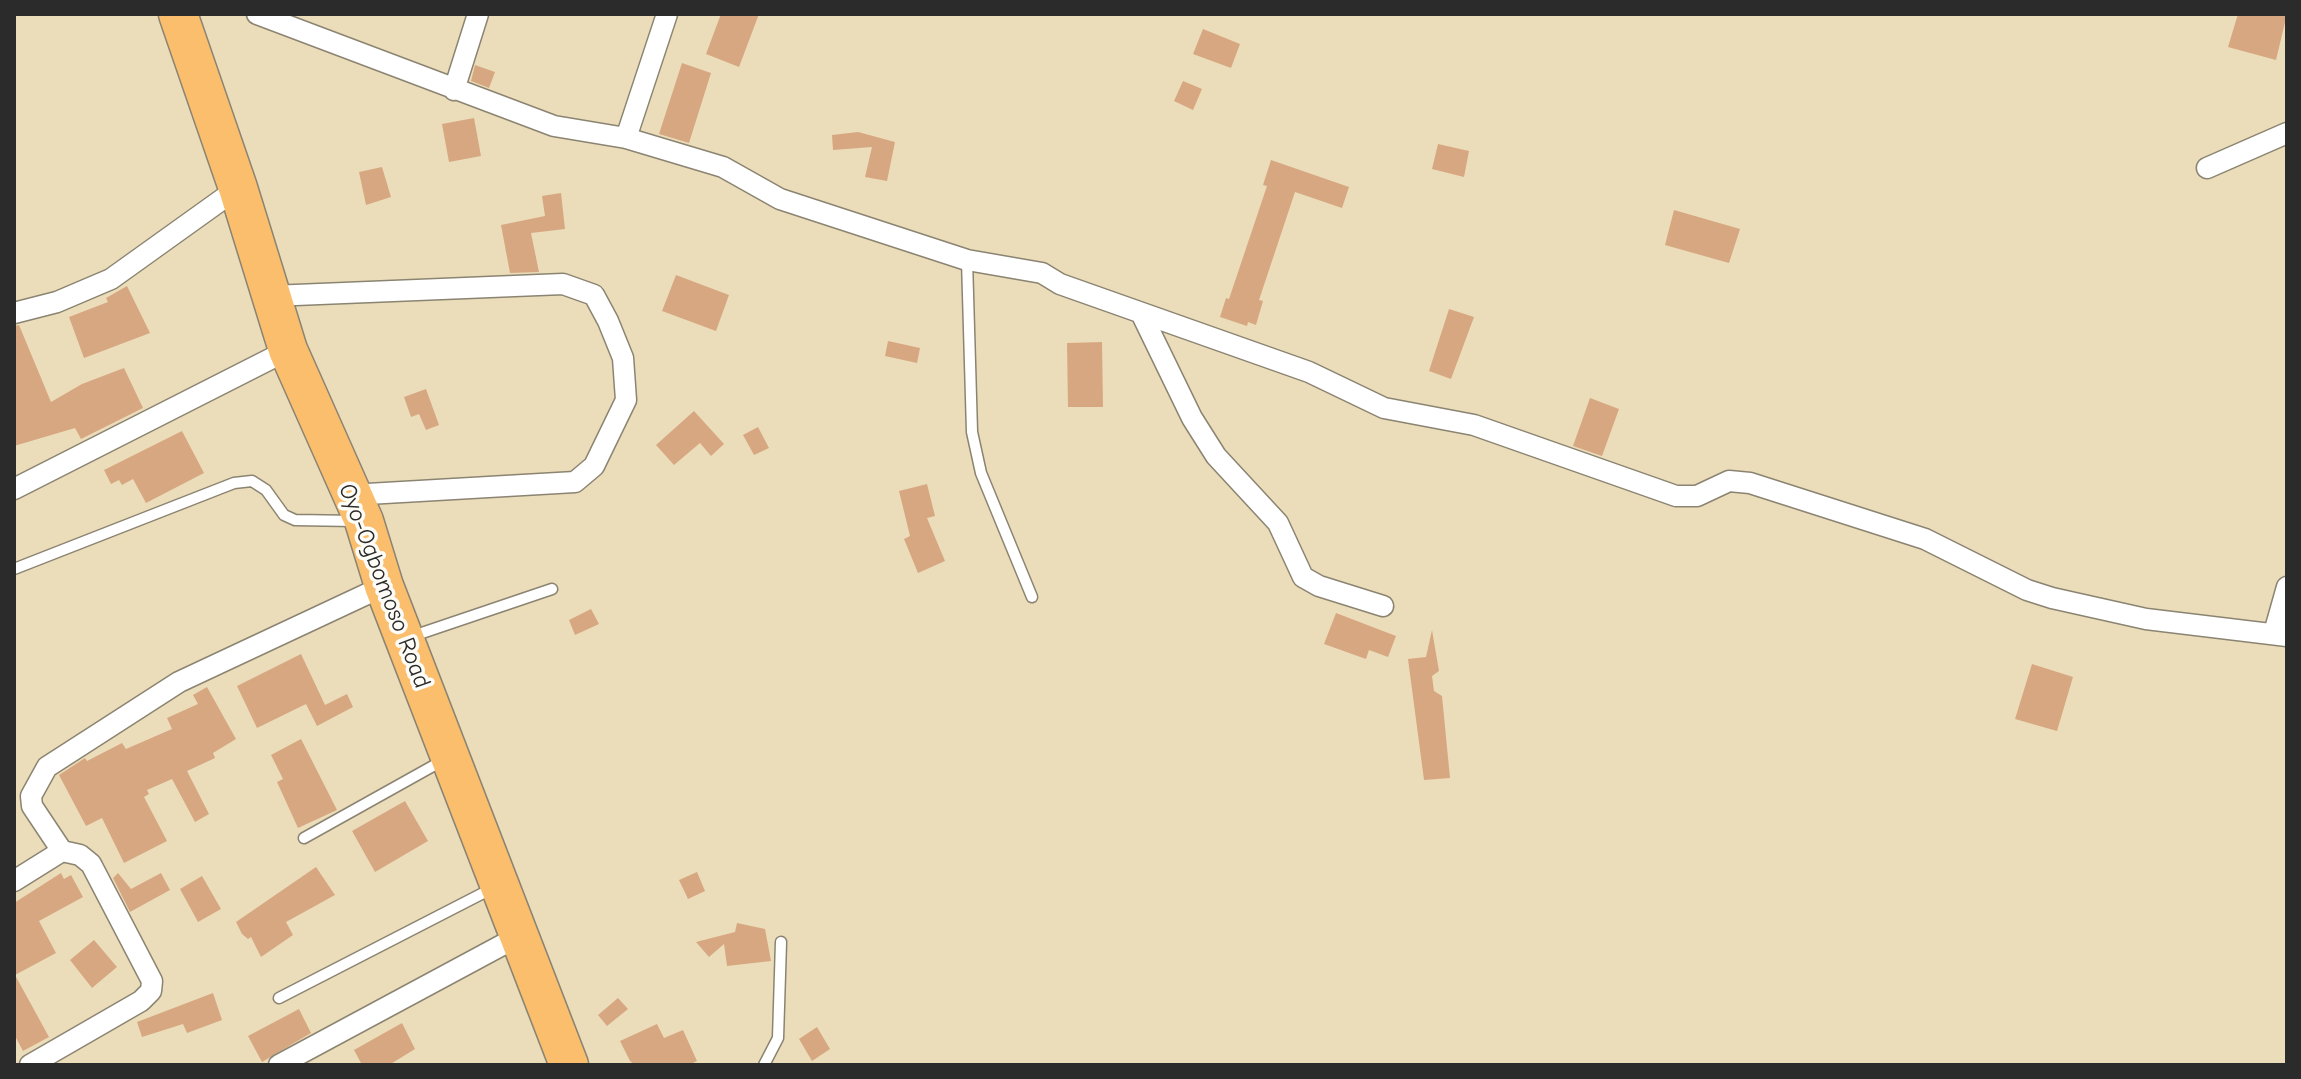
<!DOCTYPE html>
<style>
body{margin:0}
#map{position:relative;width:2301px;height:1079px;overflow:hidden;background:#ebddb9;font-family:"Comic Neue",sans-serif}
canvas{display:block}
.frame{position:absolute;inset:0;border:16px solid #2b2b2b;pointer-events:none}
</style>
<div id="map">
<canvas width="2301" height="1079"></canvas>
<div class="frame"></div>
</div>
<script>
const context = document.querySelector('canvas').getContext('2d');
context.lineJoin = 'round';
function fill(path, color) { context.fillStyle = color; context.fill(path, 'evenodd'); }
const shape = rows => new Path2D(rows.map(r => 'M' + r).join(''));
function stroke(path, color, width, dash) { context.strokeStyle = color; context.lineWidth = width; context.lineCap = dash ? 'butt' : 'round'; context.setLineDash(dash || []); context.stroke(path); }
function write(font, color, halo, rows, align = 'center') {
  context.font = font + ' "Comic Neue",sans-serif'; context.lineWidth = 7; context.setLineDash([]); context.textBaseline = 'middle'; context.strokeStyle = halo; context.fillStyle = color; for (const [text, x, y, turn = 0] of rows) {
    context.save(); context.translate(x, y); context.rotate((+turn || 0) * Math.PI / 180); context.textAlign = isNaN(turn) ? turn : align; if (halo) context.strokeText(text, 0, 0); context.fillText(text, 0, 0); context.restore();
  }
}
const building = shape([
 [721,14,759,14,739,67,706,54],
 [2238,14,2287,14,2276,60,2228,47],
 [1203,29,1240,44,1231,68,1193,54],
 [682,63,711,73,689,143,659,134],
 [475,65,495,72,489,88,471,81],
 [1183,81,1202,89,1193,110,1174,101],
 [474,118,481,156,449,162,442,124],
 [858,132,895,142,887,181,865,177,872,147,833,150,832,135],
 [1438,144,1469,151,1464,177,1432,169],
 [1271,160,1349,187,1342,208,1295,192,1259,300,1263,301,1256,325,1248,322,1247,326,1220,317,1226,298,1229,299,1267,186,1263,185],
 [382,167,391,197,366,205,359,172],
 [561,193,565,229,531,233,539,272,510,273,501,225,545,216,542,196],
 [1674,210,1740,229,1729,263,1665,245],
 [676,275,729,295,716,331,662,311],
 [127,286,150,333,84,358,69,317,108,302,106,298],
 [1449,309,1474,317,1451,379,1429,371],
 [19,325,51,402,82,384,124,368,143,408,81,439,75,428,14,446,14,326],
 [888,341,920,348,917,363,885,356],
 [1102,342,1103,407,1068,407,1067,343],
 [426,389,439,425,426,430,419,414,411,417,404,397],
 [1590,398,1619,409,1602,456,1573,446],
 [694,411,724,444,711,456,700,443,674,465,656,445],
 [758,427,769,448,754,455,743,435],
 [182,431,204,473,146,503,133,479,122,485,119,480,111,484,104,470],
 [927,484,935,516,927,518,945,561,918,573,904,539,910,536,899,491],
 [591,609,599,624,575,635,569,620],
 [1336,613,1396,636,1388,657,1369,650,1366,659,1324,644],
 [1432,630,1439,671,1432,676,1434,691,1442,696,1450,778,1424,780,1408,659,1426,657],
 [301,654,325,705,347,694,353,707,317,726,306,704,257,728,237,686],
 [2032,664,2073,677,2057,731,2015,719],
 [207,687,236,739,213,753,215,758,187,771,209,814,195,822,172,779,147,790,149,794,144,797,167,841,124,863,102,818,86,826,59,775,85,758,87,761,122,743,126,749,172,729,167,718,198,704,193,695],
 [301,739,337,810,298,828,277,782,283,779,271,755],
 [405,801,428,841,375,872,352,831],
 [316,867,335,895,286,922,293,935,261,957,251,937,248,939,242,934,236,922],
 [697,872,705,891,688,899,679,880],
 [61,873,64,879,71,875,83,897,39,921,56,953,15,975,49,1037,23,1051,14,1034,14,903],
 [118,873,131,889,161,873,170,890,130,912,113,878],
 [202,876,221,909,198,922,180,889],
 [737,923,765,929,771,961,727,966,724,944,709,957,696,942,735,932],
 [94,940,117,967,92,988,70,960],
 [213,993,222,1020,187,1033,183,1024,142,1037,137,1022],
 [618,998,628,1009,607,1026,598,1015],
 [299,1009,311,1033,262,1062,248,1036],
 [402,1023,415,1049,389,1065,362,1065,354,1050],
 [657,1024,664,1038,683,1030,697,1061,689,1065,635,1065,630,1061,620,1041],
 [817,1027,830,1049,812,1061,799,1039]
]);
const lane = shape([
 [967,260,972,432,981,473,1032,597],
 [14,569,234,483,252,481,266,490,284,515,295,520,355,521],
 [410,637,552,589],
 [304,838,442,761],
 [279,998,495,887],
 [764,1065,778,1038,781,942]
]);
const street = shape([
 [257,14,554,126,626,138,723,167,780,199,967,260,1042,273,1060,284,1309,372,1384,408,1474,425,1676,496,1697,496,1729,481,1750,483,1925,539,2027,590,2052,598,2146,619,2287,636],
 [454,90,478,14],
 [626,138,667,14],
 [2207,168,2287,133],
 [271,296,563,284,594,295,608,321,623,358,626,400,594,466,575,482,350,495],
 [14,313,57,302,111,279,238,188],
 [1141,313,1192,418,1216,456,1278,523,1303,577,1319,586,1383,606],
 [14,489,288,350],
 [2274,633,2287,587],
 [14,881,62,851,32,806,31,796,47,767,179,682,384,586],
 [30,1065,141,1001,151,991,152,981,91,864,80,855,62,851],
 [279,1065,519,936]
]);
const highway = shape([
 [178,14,238,188,288,350,364,521,384,586,569,1065]
]);
const streetNames = [
 ["Oyo-Ogbomoso Road",384,586,69]
];
fill(building, '#d7a782');
stroke(lane, '#8b8472', 13);
stroke(street, '#8b8472', 23);
stroke(highway, '#8b8472', 41);
stroke(lane, '#fff', 10);
stroke(street, '#fff', 20);
stroke(highway, '#fabe6d', 38);
write('24px', '#2b2b2b', '#fdfcf7', streetNames);
</script>
